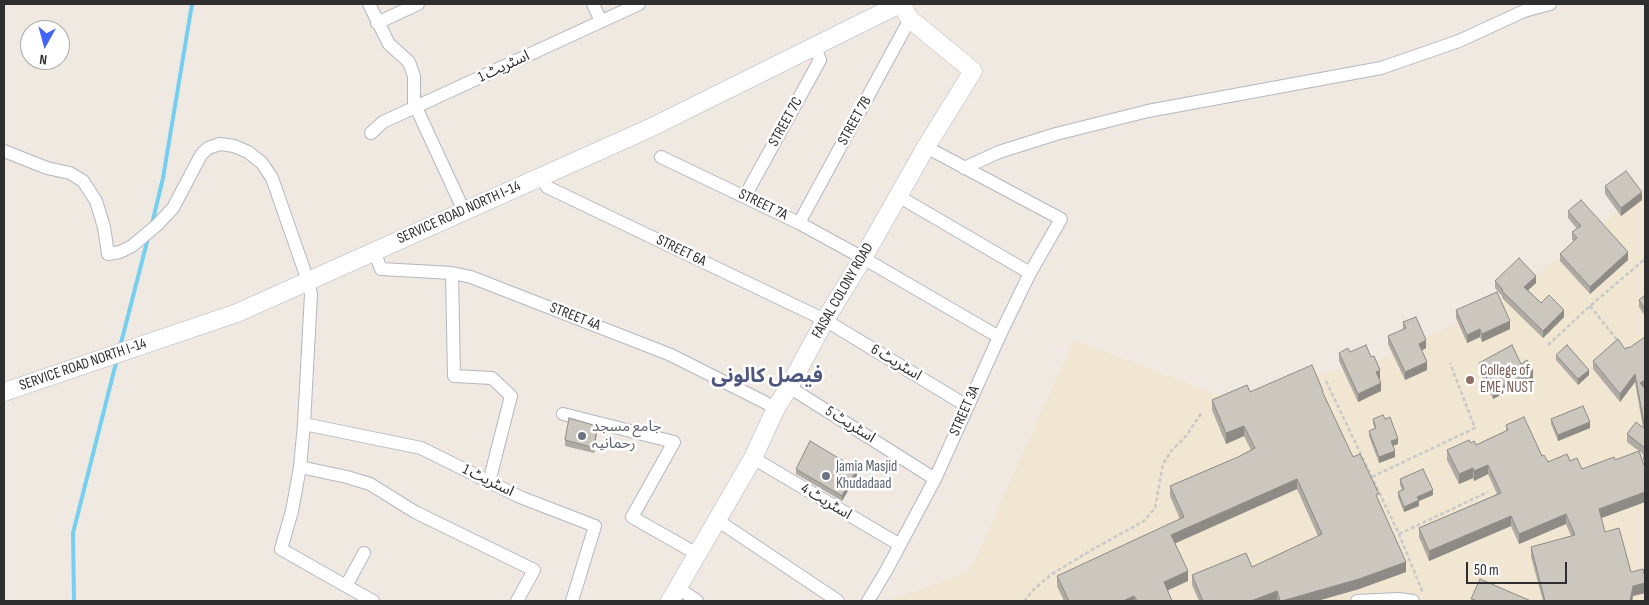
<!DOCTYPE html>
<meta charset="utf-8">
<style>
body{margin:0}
#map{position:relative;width:1649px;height:605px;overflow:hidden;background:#efe9e1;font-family:"Sofia Sans Condensed",sans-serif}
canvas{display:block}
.frame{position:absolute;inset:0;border:5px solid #2e2e2e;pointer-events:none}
.north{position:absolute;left:20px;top:20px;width:50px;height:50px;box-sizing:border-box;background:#fff;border:1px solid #ababab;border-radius:50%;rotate:187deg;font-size:14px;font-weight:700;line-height:20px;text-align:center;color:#2e2e2e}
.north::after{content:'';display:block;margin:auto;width:18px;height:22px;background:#4264fb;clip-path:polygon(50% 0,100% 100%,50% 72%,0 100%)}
.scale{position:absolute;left:1466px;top:562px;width:101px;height:22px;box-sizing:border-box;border:2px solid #2e2e2e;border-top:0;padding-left:6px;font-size:15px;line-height:18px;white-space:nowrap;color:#2e2e2e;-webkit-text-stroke:4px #fff;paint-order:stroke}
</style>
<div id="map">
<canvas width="1649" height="605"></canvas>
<div class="frame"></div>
<div class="north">N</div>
<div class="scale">50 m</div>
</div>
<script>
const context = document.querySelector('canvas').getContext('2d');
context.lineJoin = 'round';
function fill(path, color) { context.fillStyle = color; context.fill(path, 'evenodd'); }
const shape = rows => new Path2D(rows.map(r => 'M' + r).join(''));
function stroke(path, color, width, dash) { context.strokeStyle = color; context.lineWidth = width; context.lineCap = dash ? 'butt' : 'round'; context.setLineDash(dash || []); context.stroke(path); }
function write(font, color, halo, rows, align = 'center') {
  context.font = font + ' "Sofia Sans Condensed","Noto Sans Arabic",sans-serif'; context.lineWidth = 5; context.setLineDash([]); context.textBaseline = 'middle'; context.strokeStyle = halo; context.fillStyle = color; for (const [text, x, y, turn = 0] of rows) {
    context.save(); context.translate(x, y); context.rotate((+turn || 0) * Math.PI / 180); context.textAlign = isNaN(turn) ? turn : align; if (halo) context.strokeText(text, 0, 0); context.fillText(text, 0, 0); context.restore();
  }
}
const education = shape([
 [1645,190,1645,601,888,601,970,571,1074,340,1221,396,1370,363,1499,304]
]);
const stream = shape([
 [152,224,163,178,192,4],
 [120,347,148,238],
 [74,601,73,533,117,359]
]);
const path = shape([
 [1590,306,1618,341],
 [1548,345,1590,306,1645,259],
 [1326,381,1399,534,1423,593],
 [1372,477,1475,428,1450,363],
 [1399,534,1488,492],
 [1024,601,1035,588,1055,572,1095,548,1144,521,1155,508,1163,464,1171,451,1186,436,1202,412]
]);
const minor = shape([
 [369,4,389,44,409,62,414,76,414,103,464,211],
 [593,4,601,21],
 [377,23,418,4],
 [371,133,383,122,639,4],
 [4,151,47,168,70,173,83,181,96,201,104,227,108,254,120,252,132,246,157,225,173,208,201,155,208,148,220,144,234,146,248,152,262,163,272,178,308,281,311,294,304,424,300,467],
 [661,157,799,223,863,258,999,337],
 [964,168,999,152,1056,134,1148,111,1381,68,1459,41,1524,11,1550,4],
 [541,177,547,187,825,320,967,406],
 [745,196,820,60,815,47],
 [898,196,1030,273],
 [799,223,910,19],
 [374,251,381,269,452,273,471,277,671,355,776,408],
 [452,273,454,376,492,378,511,396,489,482],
 [789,387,935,479],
 [563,414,674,442,632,517,697,554],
 [304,424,421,448,520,497,595,526,572,601],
 [753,458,900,545],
 [717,520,838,601],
 [364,553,346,586,373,601],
 [346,586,281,549,292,511,300,467,347,477,370,484,415,512,534,570,517,601],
 [678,588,697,601],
 [868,601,886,571,935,479,999,337,1030,273,1061,219,926,147],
 [1357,601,1399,599,1413,601]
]);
const secondary = shape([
 [4,392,237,313,650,128,900,4],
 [670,601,753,458,776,408,789,387,825,320,863,258,926,147,973,71,910,19,901,4]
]);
const wall = shape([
 [1605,186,1642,200,1621,216,1605,194],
 [1568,211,1628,260,1590,294,1560,261,1560,254,1574,241,1572,240,1572,232,1577,229,1568,218],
 [1495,281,1536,283,1528,290,1541,303,1564,317,1543,338,1502,298,1502,296,1495,288],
 [1645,295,1645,316,1639,307,1639,300],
 [1456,310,1510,329,1482,342,1480,337,1467,343,1456,318],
 [1403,322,1426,348,1422,350,1427,370,1405,380,1388,344,1388,336,1403,330],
 [1618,339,1645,388,1645,462,1643,460,1643,454,1639,451,1645,502,1601,518,1605,532,1631,572,1645,578,1645,593,1633,596,1632,601,1543,601,1531,557,1531,547,1571,536,1566,524,1519,544,1511,526,1429,561,1419,537,1419,528,1497,494,1488,474,1474,481,1473,478,1459,484,1447,460,1447,450,1471,443,1476,445,1506,431,1506,425,1548,462,1570,461,1582,469,1615,460,1639,451,1627,442,1627,434,1643,428,1635,382,1620,402,1593,369,1593,361],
 [1350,352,1380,378,1379,379,1381,391,1358,402,1339,361,1339,353],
 [1556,355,1589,375,1578,385,1556,360],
 [1479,363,1521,364,1533,379,1493,399,1479,371],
 [1323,395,1353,457,1379,501,1406,572,1359,589,1317,601,1199,601,1192,585,1192,575,1252,567,1318,536,1297,489,1174,544,1188,581,1168,590,1172,601,1064,601,1057,586,1057,576,1180,519,1170,496,1170,486,1238,457,1251,450,1244,436,1226,444,1212,410,1212,400],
 [1373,419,1398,444,1393,446,1395,457,1379,463,1369,436,1369,431,1375,429,1373,424],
 [1551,419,1590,428,1558,441,1551,424],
 [597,431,594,453,565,446,565,440],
 [796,469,857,475,842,501,796,474],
 [1400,479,1433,495,1419,501,1419,506,1404,512,1398,497,1398,492,1402,490,1400,485]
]);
const shadedWall = shape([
 [1642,192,1642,200,1621,216,1621,208],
 [1628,252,1628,260,1590,294,1590,287],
 [1536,276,1536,283,1524,294,1524,287],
 [1564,310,1564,317,1543,338,1543,331],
 [1510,321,1510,329,1482,342,1482,334],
 [1480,329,1480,337,1467,343,1467,335],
 [1426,340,1426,348,1419,352,1419,344],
 [1427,362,1427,370,1405,380,1405,372],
 [1380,370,1380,378,1376,380,1376,372],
 [1589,370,1589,375,1578,385,1578,379],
 [1533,371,1533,379,1493,399,1493,391],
 [1635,374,1635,382,1620,402,1620,394],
 [1645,380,1645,388,1640,391,1640,383],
 [1381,383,1381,391,1358,402,1358,394],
 [1590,422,1590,428,1558,441,1558,435],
 [597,426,597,431,594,453,594,448],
 [1244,426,1244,436,1226,444,1226,433],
 [1398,439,1398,444,1391,446,1391,441],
 [1395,451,1395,457,1379,463,1379,457],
 [1488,465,1488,474,1474,481,1474,471],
 [1473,468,1473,478,1459,484,1459,474],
 [857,469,857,475,842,501,842,496],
 [1297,479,1297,489,1171,545,1171,535],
 [1433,490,1433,495,1419,501,1419,506,1404,512,1404,507,1417,497],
 [1645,492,1645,502,1599,519,1599,509],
 [1566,514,1566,524,1519,544,1519,534],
 [1511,516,1511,526,1429,561,1429,551],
 [1406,562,1406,572,1359,589,1317,601,1282,601],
 [1188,571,1188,581,1164,592,1164,582],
 [1645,583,1645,593,1633,596,1632,601,1630,601,1633,586],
 [1277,591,1277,601,1251,601],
 [1134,596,1134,601,1123,601]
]);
const building = shape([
 [1626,171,1642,192,1621,208,1605,186,1626,171],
 [1581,200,1628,252,1590,287,1560,254,1577,238,1572,232,1581,226,1568,211,1581,200],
 [1519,258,1536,276,1524,287,1541,303,1549,295,1564,310,1543,331,1502,291,1503,290,1495,281,1519,258],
 [1497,292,1510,321,1482,334,1480,329,1467,335,1456,310,1497,292],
 [1645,295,1645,309,1639,300,1645,295],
 [1416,317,1426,340,1419,344,1427,362,1405,372,1388,336,1406,328,1403,322,1416,317],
 [1645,337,1645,380,1640,383,1645,389,1645,448,1627,434,1636,422,1645,429,1635,374,1620,394,1593,361,1618,339,1625,349,1628,347,1629,348,1645,337],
 [1366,345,1371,357,1374,356,1380,370,1376,372,1381,383,1358,394,1339,353,1348,348,1350,352,1366,345],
 [1512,345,1521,364,1527,360,1533,371,1493,391,1479,363,1512,345],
 [1567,345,1589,370,1578,379,1556,355,1567,345],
 [1312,365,1323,391,1322,391,1353,457,1360,454,1379,494,1376,495,1406,562,1359,579,1282,601,1280,601,1277,591,1251,601,1203,601,1192,575,1246,553,1252,567,1322,534,1297,479,1171,535,1188,571,1164,582,1172,601,1137,601,1134,596,1123,601,1069,601,1057,576,1184,517,1170,486,1238,457,1255,448,1244,426,1226,433,1212,400,1247,385,1250,392,1312,365],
 [1583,406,1590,422,1558,435,1551,419,1583,406],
 [1383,415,1385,419,1390,417,1398,439,1391,441,1395,451,1379,457,1369,431,1376,428,1373,419,1383,415],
 [1524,417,1542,456,1544,455,1548,462,1567,454,1570,461,1577,458,1582,469,1614,457,1615,460,1639,451,1645,468,1645,492,1599,509,1605,532,1619,528,1631,572,1643,569,1645,578,1645,583,1633,586,1630,601,1545,601,1531,547,1575,535,1566,514,1519,534,1511,516,1429,551,1419,528,1501,493,1488,465,1474,471,1473,468,1459,474,1447,450,1469,440,1471,443,1474,441,1476,445,1508,430,1506,425,1524,417],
 [569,418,597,426,594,448,565,440,569,418],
 [810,441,857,469,842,496,796,469,810,441],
 [1423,469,1433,490,1417,497,1419,500,1404,507,1398,492,1404,489,1400,479,1423,469],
 [1480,579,1531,601,1478,601,1471,599,1480,579]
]);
const markers = [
 [1470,380,5,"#8d6e63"],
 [582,436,5,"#6b7280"],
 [826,476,5,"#6b7280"]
];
const streetNames = [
 ["اسٹریٹ 1",504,67,-25],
 ["STREET 7B",855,121,-61],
 ["STREET 7C",786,122,-61],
 ["STREET 7A",763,205,26],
 ["SERVICE ROAD NORTH I-14",459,213,-24],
 ["STREET 6A",681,251,26],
 ["FAISAL COLONY ROAD",843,291,-60],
 ["STREET 4A",575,317,21],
 ["اسٹریٹ 6",896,363,31],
 ["SERVICE ROAD NORTH I-14",83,365,-19],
 ["STREET 3A",965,411,-66],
 ["اسٹریٹ 5",850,425,32],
 ["اسٹریٹ 1",488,481,26],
 ["اسٹریٹ 4",826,502,31]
];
const educationNames = [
 ["College of",1480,371],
 ["EME, NUST",1480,388]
];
const worshipNames = [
 ["جامع مسجد",592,427],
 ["رحمانیہ",592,444],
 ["Jamia Masjid",836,467],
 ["Khudadaad",836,484]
];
const districtNames = [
 ["فیصل کالونی",767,377]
];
fill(education, '#f0e6d1');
stroke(stream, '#75cff0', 4);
stroke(minor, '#b4b7c1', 14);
stroke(secondary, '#b4b7c1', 19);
stroke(path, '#c9c9c9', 2.5, [4, 2.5]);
stroke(minor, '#fff', 12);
stroke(secondary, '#fff', 18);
fill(wall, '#afaba4');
fill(shadedWall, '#8e8b86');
fill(building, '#cbc7bf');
stroke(building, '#8e8b86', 1);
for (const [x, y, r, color] of markers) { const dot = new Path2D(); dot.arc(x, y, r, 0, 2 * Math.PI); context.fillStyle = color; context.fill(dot); stroke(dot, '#fff', 2); }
write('15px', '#2e2e2e', '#fff', streetNames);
write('15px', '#785e54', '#fff', educationNames, 'left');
write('15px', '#5b616d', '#fff', worshipNames, 'left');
write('bold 20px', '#4d5680', '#fff', districtNames);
</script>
